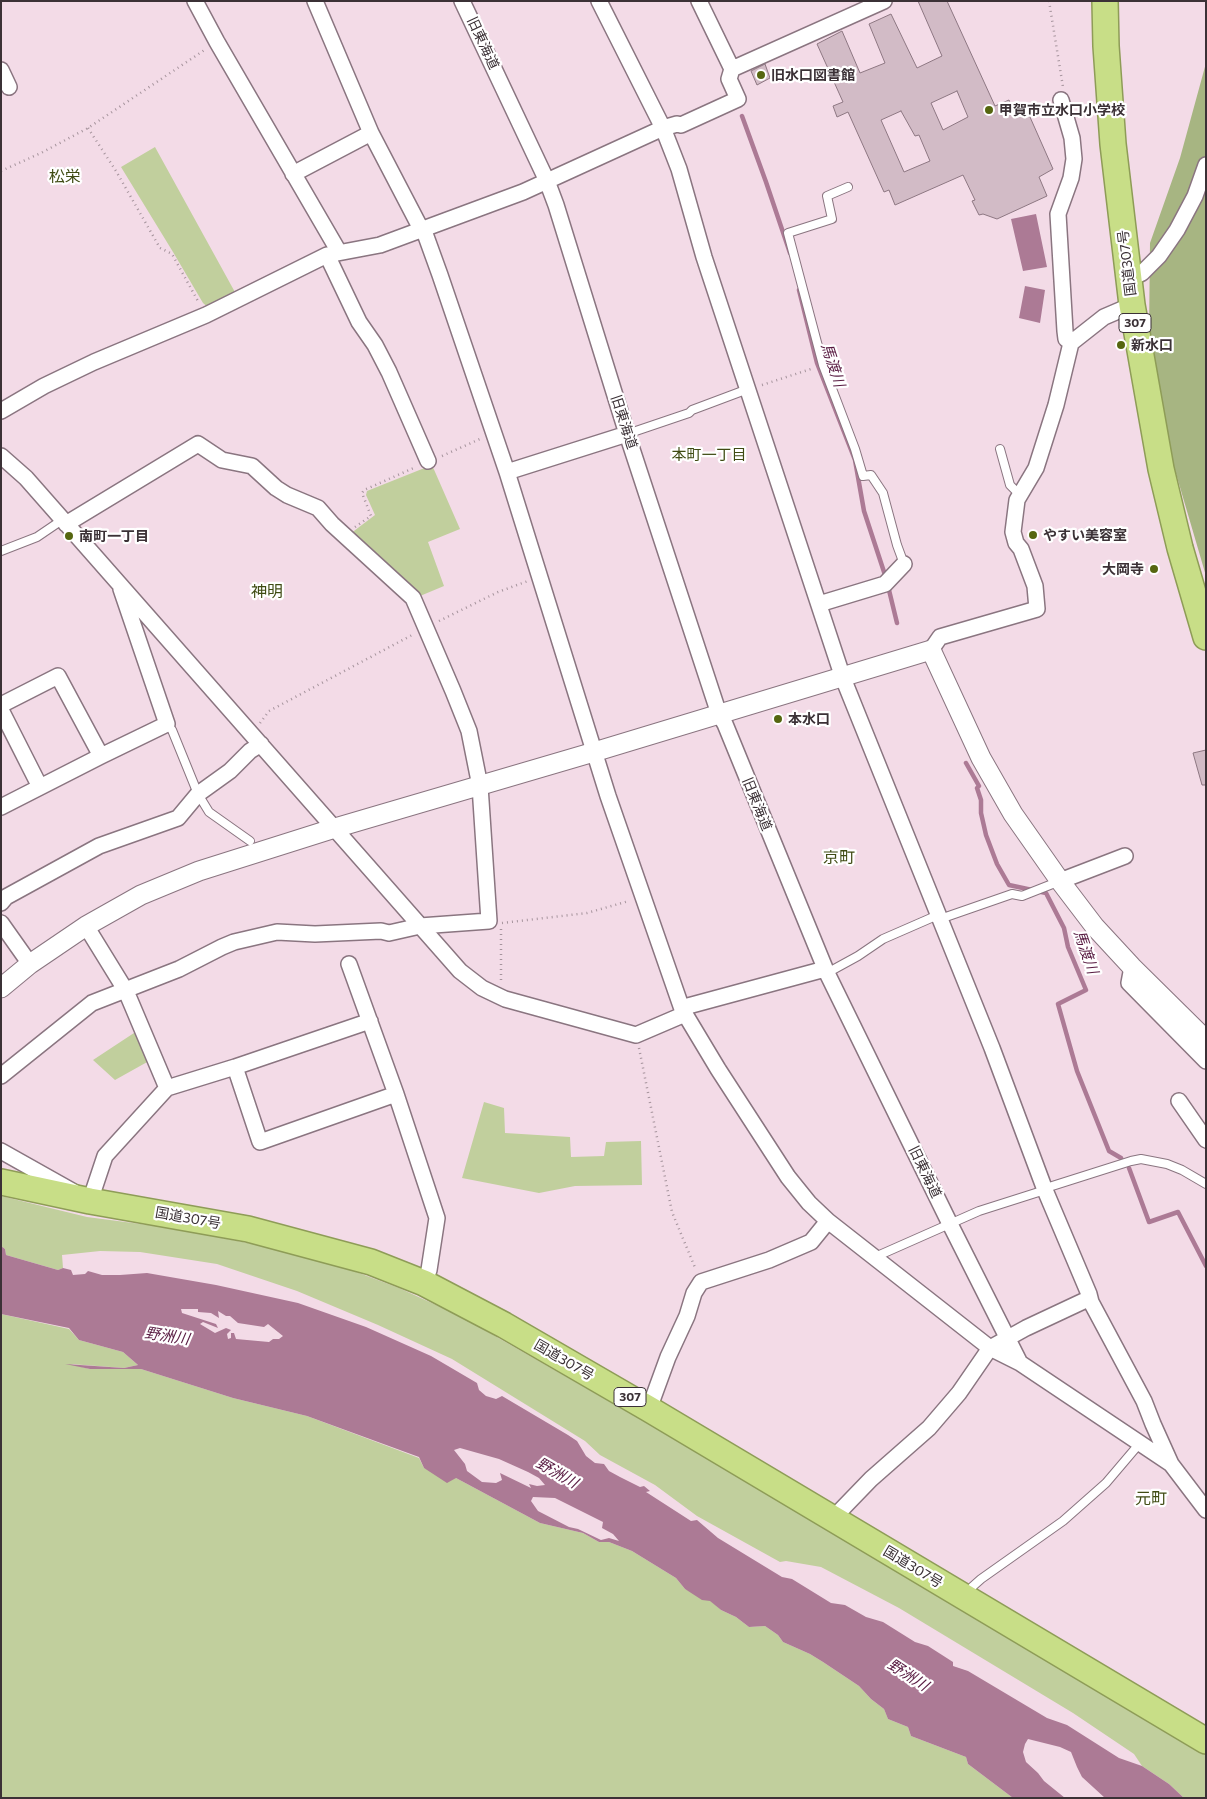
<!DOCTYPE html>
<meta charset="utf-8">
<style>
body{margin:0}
#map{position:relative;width:1207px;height:1799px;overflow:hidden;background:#f3dbe7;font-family:Commissioner,sans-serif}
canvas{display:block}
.frame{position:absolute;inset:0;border:2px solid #3b3136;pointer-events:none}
</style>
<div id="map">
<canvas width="1207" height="1799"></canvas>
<div class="frame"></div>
</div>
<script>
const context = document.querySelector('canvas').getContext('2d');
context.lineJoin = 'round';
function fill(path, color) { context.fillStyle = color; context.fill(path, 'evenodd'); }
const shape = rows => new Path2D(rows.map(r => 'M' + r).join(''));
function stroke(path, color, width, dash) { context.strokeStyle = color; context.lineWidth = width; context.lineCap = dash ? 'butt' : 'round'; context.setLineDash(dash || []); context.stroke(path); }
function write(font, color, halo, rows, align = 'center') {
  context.font = font + ' Commissioner,"Noto Sans JP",sans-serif'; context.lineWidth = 4.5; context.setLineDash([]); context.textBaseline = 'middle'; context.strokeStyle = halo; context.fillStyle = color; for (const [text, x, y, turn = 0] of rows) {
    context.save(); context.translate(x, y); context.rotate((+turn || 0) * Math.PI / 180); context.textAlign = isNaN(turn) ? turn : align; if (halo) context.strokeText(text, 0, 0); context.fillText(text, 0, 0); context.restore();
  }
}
const green = shape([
 [155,147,236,294,210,309,203,303,173,252,121,167],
 [432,465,460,529,428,542,444,586,420,596,350,534,375,515,366,495,367,491],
 [137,1031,149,1061,115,1080,93,1060],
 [484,1102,504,1108,505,1133,570,1137,571,1157,604,1156,606,1142,641,1141,642,1185,575,1186,539,1193,462,1178],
 [1,1196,87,1217,171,1228,263,1246,335,1264,399,1288,460,1316,689,1447,1206,1753,1206,1798,1184,1798,1169,1784,1142,1766,1134,1754,1073,1713,899,1608,821,1567,786,1561,780,1562,697,1516,655,1485,600,1455,585,1441,452,1359,378,1325,297,1291,217,1264,140,1252,100,1251,62,1255,63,1268,58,1270,6,1255,5,1249,1,1246],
 [1,1314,69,1329,79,1340,123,1352,138,1365,124,1368,70,1364,90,1369,141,1369,233,1398,307,1416,419,1458,424,1468,456,1478,540,1523,583,1533,599,1542,609,1542,632,1551,676,1578,685,1589,710,1600,721,1610,736,1617,749,1627,765,1626,778,1635,783,1642,810,1654,823,1662,859,1686,871,1699,884,1709,888,1719,908,1727,911,1736,966,1757,968,1764,1013,1798,1,1798]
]);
const forest = shape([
 [1206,63,1206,576,1165,436,1149,335,1150,243,1180,158]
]);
const water = shape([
 [1036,214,1047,267,1023,271,1011,219],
 [1025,286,1045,290,1040,323,1019,318],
 [1,1246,5,1249,6,1255,58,1270,63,1268,71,1270,73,1275,85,1274,88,1271,102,1275,120,1275,147,1273,216,1285,298,1303,366,1327,431,1356,477,1383,479,1390,486,1396,496,1399,502,1396,568,1435,577,1441,586,1456,595,1463,604,1464,609,1471,620,1477,640,1487,644,1486,650,1491,646,1492,691,1521,697,1520,718,1538,782,1577,792,1579,831,1603,845,1605,866,1617,883,1622,915,1642,928,1646,953,1662,953,1666,968,1671,1047,1718,1067,1725,1119,1758,1142,1766,1169,1784,1184,1798,1105,1798,1082,1777,1077,1767,1071,1752,1060,1747,1028,1739,1025,1744,1023,1752,1026,1762,1038,1773,1044,1781,1065,1798,1013,1798,968,1764,966,1757,911,1736,908,1727,888,1719,884,1709,871,1699,859,1686,823,1662,810,1654,783,1642,778,1635,765,1626,749,1627,736,1617,721,1610,710,1601,702,1600,685,1589,676,1578,632,1551,609,1542,599,1542,583,1533,540,1523,456,1478,447,1483,424,1468,419,1457,307,1416,233,1398,141,1369,90,1369,65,1364,124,1368,138,1365,123,1352,79,1340,69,1328,1,1314],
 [181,1309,198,1309,198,1312,211,1313,219,1318,218,1311,226,1316,230,1316,238,1323,264,1327,268,1324,283,1336,279,1339,273,1339,269,1342,236,1339,234,1333,231,1333,231,1338,228,1339,227,1334,231,1330,226,1328,215,1333,200,1324,203,1322,218,1328,216,1324,182,1313],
 [460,1448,499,1459,528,1472,539,1478,545,1485,537,1486,529,1484,531,1488,500,1473,502,1480,496,1483,482,1482,467,1471,465,1464,454,1450],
 [533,1497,555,1498,603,1522,602,1528,613,1534,619,1541,609,1538,601,1540,578,1529,569,1527,538,1511,531,1501]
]);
const stream = shape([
 [742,116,766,182,790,253],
 [799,290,817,363,855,460,864,511,886,578],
 [888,586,897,623],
 [966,763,979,786,977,788,981,800,981,813,986,835,997,864,1009,885,1046,893,1064,928,1068,947,1086,990,1058,1004,1077,1071,1109,1151,1121,1158],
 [1129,1168,1149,1222,1178,1212,1206,1266]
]);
const building = shape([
 [918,1,947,1,995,106,1009,100,1014,112,1026,108,1053,169,1039,177,1047,196,997,219,983,214,979,215,972,201,975,200,963,175,895,205,889,190,884,192,848,112,837,117,833,106,843,102,817,44,842,31,860,73,885,63,869,24,891,14,917,68,942,56,918,1],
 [957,91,968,117,943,130,931,103,957,91],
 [901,111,915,136,919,135,930,161,904,172,881,120,901,111],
 [765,64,770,78,757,85,751,71,765,64],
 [1206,750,1206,785,1202,785,1193,753,1206,750]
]);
const path = shape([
 [1049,1,1063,87],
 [88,128,116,171,160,248,172,254,199,303],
 [1,171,41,153,88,128,206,49],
 [762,385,814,368],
 [442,456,480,439],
 [355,527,371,516,362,493,364,490,416,467],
 [439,621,498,592,528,581],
 [260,723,269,711,414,634],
 [502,923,587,913,629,901],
 [501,929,501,981],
 [639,1048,672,1212,696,1270]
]);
const service = shape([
 [848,187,827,196,832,219,788,233,823,365,855,449,863,476,871,475,883,493,897,545,904,564],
 [627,434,689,413,692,410,748,389],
 [1000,449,1010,485,1015,490,1023,492],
 [1,551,37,537,62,520],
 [167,724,172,730,198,794,209,812,250,841],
 [940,919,1012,894,1022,896,1060,881],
 [827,973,858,956,883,939,938,915],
 [875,1257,979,1211,1045,1190,1049,1187,1131,1161,1141,1159,1167,1164,1182,1170,1206,1184],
 [972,1587,981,1579,1063,1521,1106,1483,1140,1443]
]);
const minor = shape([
 [195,1,217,42,339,252],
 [315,1,371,133,421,229],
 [462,1,547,181,556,205,627,434,719,714,725,724,827,973,950,1224,1020,1363,1171,1464,1206,1510],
 [599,1,663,128,679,169,704,257,843,678,992,1048,1045,1190,1089,1294,1091,1302,1144,1401,1153,1424,1171,1464],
 [699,1,732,69],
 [1,70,9,87],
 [1061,100,1072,138,1074,159,1071,178,1058,214,1065,331,1066,339,1071,343],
 [293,174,371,133],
 [423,228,440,275,507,472,608,796,682,1009,718,1069,788,1177,809,1203,828,1221,990,1348,1020,1363],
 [327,255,359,322,375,345,389,372,428,461],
 [1129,279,1142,273,1159,256,1177,230,1195,196,1206,165],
 [1,411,44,386,94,362,206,315,327,255,380,245,523,192,663,128,677,124,681,125,738,99,729,79,732,69,884,1],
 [1,456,26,478,460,971,482,988,505,999,636,1035,685,1014],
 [507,472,627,434],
 [819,604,885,584,904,564],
 [931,650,940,637,1037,609,1035,586,1021,549,1016,543,1013,532,1017,500,1036,468,1056,405,1071,343,1104,317,1132,305],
 [1,705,58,676,101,756],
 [1,710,40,787],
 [1,807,101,756,167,724,121,589],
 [1060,881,1125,856],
 [1,903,6,897,99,846,178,818,198,794,230,771,250,751,261,744],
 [1,923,30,964],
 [86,926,126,991,167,1088],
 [349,964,396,1094,437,1218,429,1270,424,1283],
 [1132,967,1129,983,1206,1061],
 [682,1009,688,1006,825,969],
 [235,1067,260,1142,396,1094],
 [1,1076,92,1003,179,969,222,947,234,942,277,932,315,934,381,931,389,933,420,926,489,921,480,786,469,731,453,691,413,598,332,524,318,508,287,495,276,488,252,466,222,460,198,444,66,524],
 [1179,1101,1206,1140],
 [1,1151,90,1201,105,1156,167,1088,235,1067,370,1021],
 [649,1409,668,1357,687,1316,694,1293,701,1282,769,1260,811,1242,828,1221],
 [834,1520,842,1509,871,1479,929,1428,959,1393,990,1348,1026,1328,1090,1298]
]);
const tertiary = shape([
 [1,988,30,964,86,926,141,895,199,871,335,828,594,752,931,650,981,758,1013,814,1060,881,1095,927,1132,967,1206,1040]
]);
const trunk = shape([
 [1105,1,1106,46,1113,144,1132,305,1161,469,1180,548,1206,637],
 [1,1182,90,1201,248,1229,371,1262,424,1283,504,1325,649,1409,1206,1741]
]);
const markers = [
 [761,75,5,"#556610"],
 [989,110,5,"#556610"],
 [1121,345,5,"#556610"],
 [1033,535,5,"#556610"],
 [69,536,5,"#556610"],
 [1154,569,5,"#556610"],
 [778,719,5,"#556610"]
];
const shields = [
 [1135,323,32],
 [630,1397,32]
];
const shieldNames = [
 ["307",1135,323],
 ["307",630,1397]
];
const streetNames = [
 ["旧東海道",483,43,65],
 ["国道307号",1127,263,-97],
 ["旧東海道",624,422,72],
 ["旧東海道",757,804,68],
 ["旧東海道",925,1172,64],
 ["国道307号",188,1218,10],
 ["国道307号",564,1360,30],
 ["国道307号",913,1567,31]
];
const poiNames = [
 ["旧水口図書館",771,75],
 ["甲賀市立水口小学校",999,110],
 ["新水口",1131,345],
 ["やすい美容室",1043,535],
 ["南町一丁目",79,536],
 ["大岡寺",1144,569,"right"],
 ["本水口",788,719]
];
const waterNames = [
 ["馬渡川",833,365,72],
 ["馬渡川",1086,952,71],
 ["野洲川",167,1336,9],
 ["野洲川",557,1473,30],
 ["野洲川",908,1675,33]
];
const neighbourhoodNames = [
 ["本町一丁目",709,455]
];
const quarterNames = [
 ["松栄",65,177],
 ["神明",267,592],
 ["京町",839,858],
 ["元町",1151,1499]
];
fill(green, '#c1cf9d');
fill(forest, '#a7b582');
fill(water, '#ac7a95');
stroke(stream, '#ac7a95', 4.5);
fill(building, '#d2bbc6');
stroke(building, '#8d7782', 1);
stroke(service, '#8a7580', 10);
stroke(minor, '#8a7580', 18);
stroke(tertiary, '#8a7580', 21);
stroke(trunk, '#8e9c57', 28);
stroke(path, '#a6949d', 2.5, [1, 4]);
stroke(service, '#fff', 8);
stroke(minor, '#fff', 15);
stroke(tertiary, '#fff', 19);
stroke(trunk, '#c8de87', 25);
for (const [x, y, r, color] of markers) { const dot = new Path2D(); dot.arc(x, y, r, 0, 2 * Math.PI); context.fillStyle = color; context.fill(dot); stroke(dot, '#fff', 2); }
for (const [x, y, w] of shields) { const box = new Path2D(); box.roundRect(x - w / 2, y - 9.5, w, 19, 4); context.fillStyle = '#fff'; context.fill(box); stroke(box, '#3b3136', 1); }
write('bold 12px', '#3b3136', null, shieldNames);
write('14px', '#3b3136', '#fff', streetNames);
write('bold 14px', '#3b3136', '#fff', poiNames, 'left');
write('italic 15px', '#571940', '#fff', waterNames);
write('15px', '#3f4b13', '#fff', neighbourhoodNames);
write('16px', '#3f4b13', '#fff', quarterNames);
</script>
